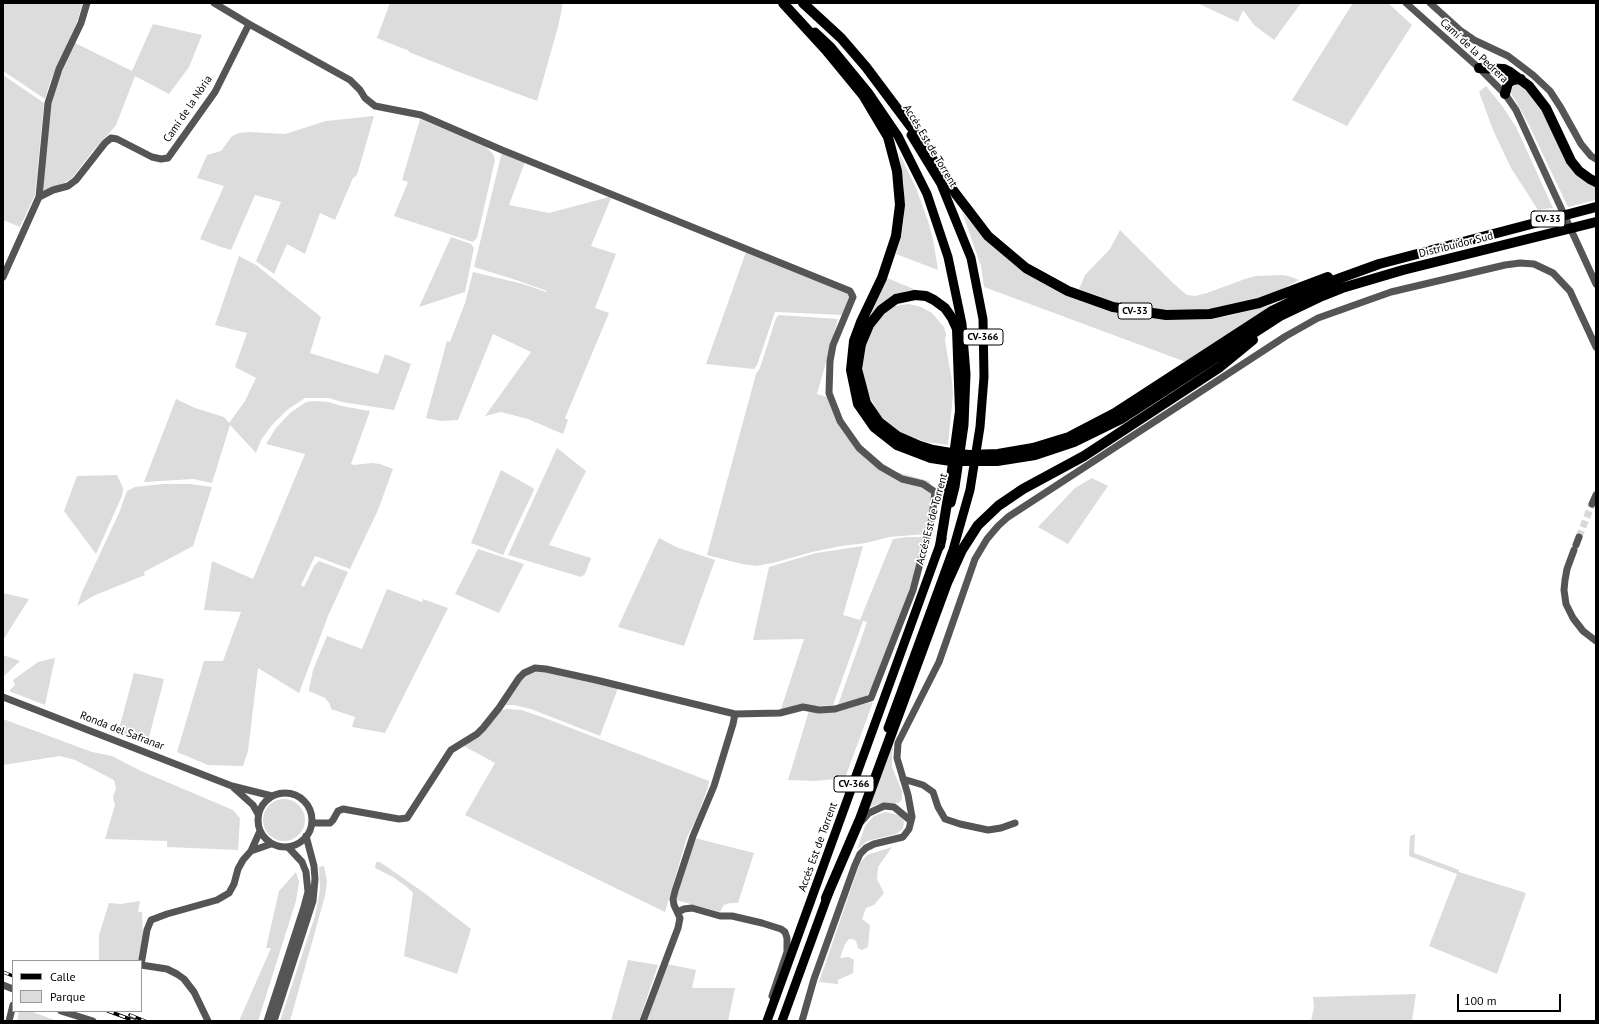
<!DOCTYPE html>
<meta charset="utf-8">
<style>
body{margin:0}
#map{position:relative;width:1599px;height:1024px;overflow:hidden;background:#fff;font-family:"PT Sans",sans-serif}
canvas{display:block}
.frame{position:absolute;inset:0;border:4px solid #000;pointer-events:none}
.legend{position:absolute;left:12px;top:960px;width:130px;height:52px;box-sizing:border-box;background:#fff;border:1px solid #999;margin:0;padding:5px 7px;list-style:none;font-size:12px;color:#000}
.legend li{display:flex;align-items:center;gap:8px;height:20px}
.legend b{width:20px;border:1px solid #999}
.scale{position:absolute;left:1457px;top:994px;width:104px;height:18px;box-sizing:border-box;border:2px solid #000;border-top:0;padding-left:5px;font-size:12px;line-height:14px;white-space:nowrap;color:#000;-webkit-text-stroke:3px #fff;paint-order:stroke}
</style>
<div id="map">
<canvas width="1599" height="1024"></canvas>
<div class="frame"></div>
<ul class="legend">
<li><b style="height:5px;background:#000"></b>Calle</li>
<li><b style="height:11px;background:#dcdcdc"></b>Parque</li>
</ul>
<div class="scale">100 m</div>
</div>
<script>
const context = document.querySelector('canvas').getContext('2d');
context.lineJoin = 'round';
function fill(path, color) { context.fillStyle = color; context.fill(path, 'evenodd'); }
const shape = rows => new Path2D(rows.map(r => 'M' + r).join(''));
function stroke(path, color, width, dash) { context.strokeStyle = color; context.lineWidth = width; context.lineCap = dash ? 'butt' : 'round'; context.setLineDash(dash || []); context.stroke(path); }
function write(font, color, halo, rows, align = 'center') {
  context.font = font + ' "PT Sans",sans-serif'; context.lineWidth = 3.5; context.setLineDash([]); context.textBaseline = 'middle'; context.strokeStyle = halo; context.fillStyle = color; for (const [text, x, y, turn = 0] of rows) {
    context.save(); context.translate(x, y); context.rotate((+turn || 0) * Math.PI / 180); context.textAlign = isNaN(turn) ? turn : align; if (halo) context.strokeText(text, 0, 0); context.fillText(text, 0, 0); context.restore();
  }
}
const green = shape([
 [3,3,83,3,76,24,50,82,45,99,3,71],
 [390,3,563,3,558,27,537,101,459,72,409,52,408,50,399,47,377,38],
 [1197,3,1301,3,1274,40,1254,25,1243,10,1238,22],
 [1353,3,1388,3,1412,25,1347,126,1292,100],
 [153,24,202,35,189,67,169,94,135,76,116,125,112,130,92,152,72,178,64,183,42,191,51,101,56,84,75,43,132,71],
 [3,75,44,103,35,195,20,227,3,220],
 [1514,85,1519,85,1524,88,1540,108,1546,118,1596,187,1596,200,1568,207,1527,121,1510,91],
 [1486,86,1503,107,1516,127,1553,208,1538,210,1511,168,1493,130,1479,92],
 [374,116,357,175,353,178,335,220,320,213,305,254,287,244,274,274,256,261,281,202,255,195,231,250,221,247,200,239,224,186,197,178,207,155,221,151,232,136,239,133,249,132,285,134,326,121],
 [420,119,486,147,493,154,495,160,477,238,473,242,394,216,408,182,402,180],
 [502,152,525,162,509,205,549,213,609,197,611,198,591,246,616,254,595,308,609,313,565,418,568,420,563,434,528,419,501,412,485,416,531,352,493,334,458,420,441,421,426,418,447,341,450,342,465,303,473,272,523,284,546,292,547,291,516,280,474,267],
 [899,153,916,188,928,221,933,239,938,270,896,254,902,233,904,215,904,184],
 [962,212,980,233,1062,293,1175,319,1228,316,1282,302,1186,362,984,287,981,266],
 [1120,230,1174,284,1187,295,1195,296,1207,293,1245,279,1256,276,1281,275,1289,276,1299,280,1273,294,1251,301,1214,309,1170,311,1115,302,1079,289,1085,275,1110,249],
 [451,237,471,244,474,248,465,292,419,307],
 [746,252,856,293,844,315,775,312,757,365,754,369,706,364],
 [239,256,256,265,321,317,310,353,378,374,385,354,411,364,394,410,342,402,329,398,305,398,287,410,272,425,261,440,256,453,230,425,212,483,193,479,144,482,176,399,195,408,224,417,229,423,245,401,256,378,235,367,247,333,215,325],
 [887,278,921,292,908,291,892,296,870,314],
 [909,304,921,307,932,313,944,327,946,334,945,341,952,381,953,394,948,445,926,442,902,434,879,415,865,387,862,369,863,351,869,335,875,324,886,311,895,306],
 [779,315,838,319,817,394,834,399,839,412,848,429,861,445,884,465,896,472,929,481,933,490,934,499,926,534,889,537,866,543,841,546,812,552,773,563,756,566,742,564,707,555,756,374,760,368,776,318],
 [315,401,329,402,341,406,370,411,351,464,354,465,372,463,380,464,393,469,378,510,350,569,315,556,301,585,304,587,314,566,319,561,348,572,328,616,299,693,258,668,248,751,243,766,208,765,177,752,204,661,223,661,241,612,204,610,212,561,253,579,305,454,266,444,276,428,290,413,306,402],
 [557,448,586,471,549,545,591,558,585,574,581,577,508,555],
 [501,470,533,488,534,490,503,555,471,543],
 [117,475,123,488,122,496,96,554,64,511,77,476],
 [1092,478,1108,486,1068,544,1038,527,1075,488],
 [163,484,190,484,212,487,193,546,144,572,145,575,93,596,77,606,82,592,119,513,127,491,135,487],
 [907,537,925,537,907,597,875,682,866,697,838,705,867,622,863,621,833,705,781,709,804,639,753,640,769,567,816,553,863,546,843,615,860,620,893,539],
 [659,538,676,547,715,560,684,646,618,627],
 [478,549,524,564,499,613,455,594],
 [387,589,422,602,423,599,448,608,385,733,352,727,355,717,331,709,330,704,325,698,309,691,309,689,313,670,327,636,362,649],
 [3,593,29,599,3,640],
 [3,655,20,661,3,677],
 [55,658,45,705,9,691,15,685,13,680,38,662],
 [541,671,618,688,600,736,531,709,514,705,502,705,518,683,527,675,530,673],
 [134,673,164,679,147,745,118,733],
 [873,702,845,778,815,781,788,780,809,711,844,708],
 [507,709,521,710,542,717,709,781,708,787,697,817,687,837,665,912,465,815,495,763,462,745,499,711],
 [3,719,92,752,112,756,141,771,233,810,240,818,238,850,167,847,167,841,105,839,115,805,113,797,116,788,114,780,75,760,60,756,3,765],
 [894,739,892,756,892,767,902,791,902,799,899,803,878,804,869,808],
 '263 820a21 21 0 1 1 42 0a21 21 0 1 1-42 0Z',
 [885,812,898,815,902,818,904,821,903,829,896,834,867,841,857,850,865,826,874,816],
 [1415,834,1414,853,1459,870,1459,872,1526,893,1497,974,1429,946,1457,874,1409,856,1410,836],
 [695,838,754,853,738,903,730,903,724,905,720,912,676,900],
 [892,847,878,867,877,879,884,893,874,905,866,908,862,919,870,925,868,947,862,950,858,948,856,941,853,939,849,939,845,944,840,958,849,957,854,960,853,973,838,980,838,984,819,982,860,863,867,855],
 [376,862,380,862,423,892,471,929,457,974,404,956,413,893,407,887,393,877,375,868],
 [324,866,327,882,325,896,290,1021,280,1021,315,916,320,890,319,867],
 [296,872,299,882,296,901,258,1021,239,1021,271,948,266,948,279,891],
 [140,901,138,912,142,912,143,937,138,961,99,961,99,935,109,903,120,904],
 [628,960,658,965,639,1021,611,1021],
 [667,964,696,970,692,988,735,988,728,1021,645,1021],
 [1416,994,1412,1021,1311,1021,1314,1007,1313,997],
 [19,1011,30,1011,57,1021,17,1021]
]);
const minorTunnel = shape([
 [1579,537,1592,504]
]);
const minor = shape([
 [214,3,249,24,350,80,360,90,365,98,375,106,421,115,502,150,850,291,853,297,833,345,830,361,829,393,840,421,859,448,881,467,902,479,923,484,935,492,932,518,913,590,871,698,835,709,819,710,803,707,780,713,735,714,596,680,546,669,535,668,524,673,519,678,499,708,483,728,477,734,451,750,407,818,399,819,343,809,338,811,333,820,330,823,312,823],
 [1406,3,1479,68,1505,94,1516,110,1596,284],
 [1430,3,1461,31,1474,40,1508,56,1533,75,1550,91,1561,108,1581,144,1591,156,1596,159],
 [39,197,48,103,59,69,81,23,87,3],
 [3,277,39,197,53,190,68,186,76,180,105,143,111,138,117,139,152,157,161,159,168,158,215,92,249,24],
 [1592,504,1596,495],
 [1576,545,1579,537],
 [1574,550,1567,569,1565,580,1564,590,1566,604,1573,618,1583,631,1596,641],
 [3,697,232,786,272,796],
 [903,779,923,785,933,792,938,807,945,819,960,824,988,830,1001,828,1015,823],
 [234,788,253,805,258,814],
 '258 820a27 27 0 1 1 54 0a27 27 0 1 1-54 0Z',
 [861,822,869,813,884,806,894,807,911,821],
 [251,851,271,844],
 [678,912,684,909,692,908,720,916,732,916,762,923,781,929,785,932,787,938,787,952,772,996],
 [141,965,147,930,151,920,167,914,217,900,229,893,234,884,238,869,243,860,251,851,260,831],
 [141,965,167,969,177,974,184,979,194,992,208,1021],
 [3,985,13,989],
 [61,1011,93,1021],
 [9,1021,13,1005],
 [267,1021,304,907,308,892,306,872,302,862,288,847],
 [274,1021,313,901,315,879,314,866,306,836],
 [643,1021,678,928,680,918,674,905,673,899,675,891,693,836,714,786,733,724,735,714],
 [802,1021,814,979,855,865,860,854,866,848,874,844,903,837,909,829,912,817,908,795,897,758,898,743,939,662,975,559,987,539,998,526,1008,517,1286,336,1318,318,1391,292,1505,265,1520,263,1534,264,1553,273,1570,291,1596,347]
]);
const major = shape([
 [815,32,831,47,868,92,898,136,927,194,948,257,962,324,966,374,964,425,955,487,951,503],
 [888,728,953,550,970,490,980,427,984,377,983,319,971,258,941,184,911,135],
 [767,1021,942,539],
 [782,1021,829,892]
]);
const highway = shape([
 [783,3,826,50,863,95,888,137,897,171,900,205,896,236,882,278,861,322,854,341,851,370,858,404,874,427,897,445,931,458,951,461,997,461,1035,455,1074,442,1121,419,1280,316,1322,296,1342,288,1403,270,1596,222],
 [803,3,841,38,866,67,917,135,949,185,988,236,1026,268,1068,291,1113,307,1166,315,1210,314,1259,303,1328,277],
 [1479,68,1504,69,1510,72,1529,86,1546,108,1571,161,1579,171,1590,179,1596,182],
 [1505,94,1508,83,1513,80,1521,79],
 [940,546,950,485,960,411,957,329,952,318,945,308,934,300,926,296,915,295,896,299,881,310,869,325,861,344,857,369,866,403,879,422,897,436,920,446,933,450,951,453,969,455,998,454,1033,448,1069,437,1115,413,1272,311,1335,280,1379,264,1596,207],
 [826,898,860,819,947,583,962,550,978,525,998,506,1023,489,1084,456,1220,367,1253,340]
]);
const rail = shape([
 [3,972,13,976],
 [108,1011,135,1021],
 [130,1015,145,1021]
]);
const shields = [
 [1548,219,34],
 [1135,311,34],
 [983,337,40],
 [854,784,40]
];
const shieldNames = [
 ["CV-33",1548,219],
 ["CV-33",1135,311],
 ["CV-366",983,337],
 ["CV-366",854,784]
];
const streetNames = [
 ["Camí de la Pedrera",1474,51,43],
 ["Camí de la Nòria",188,109,-56],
 ["Accés Est de Torrent",930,146,59],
 ["Distribuïdor Sud",1456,245,-14],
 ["Accés Est de Torrent",932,519,-75],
 ["Ronda del Safranar",122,731,21],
 ["Accés Est de Torrent",818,847,-70]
];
fill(green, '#dcdcdc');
stroke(minorTunnel, '#d9d9d9', 7, [7, 3.5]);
stroke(minor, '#555', 7);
stroke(major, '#000', 9);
stroke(highway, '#000', 10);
stroke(rail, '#000', 3.5);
stroke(rail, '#fff', 2, [6]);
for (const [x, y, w] of shields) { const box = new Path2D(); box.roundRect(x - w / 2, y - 8, w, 16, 3); context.fillStyle = '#fff'; context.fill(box); stroke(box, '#000', 1); }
write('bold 10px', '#000', null, shieldNames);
write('11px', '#000', '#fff', streetNames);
</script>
